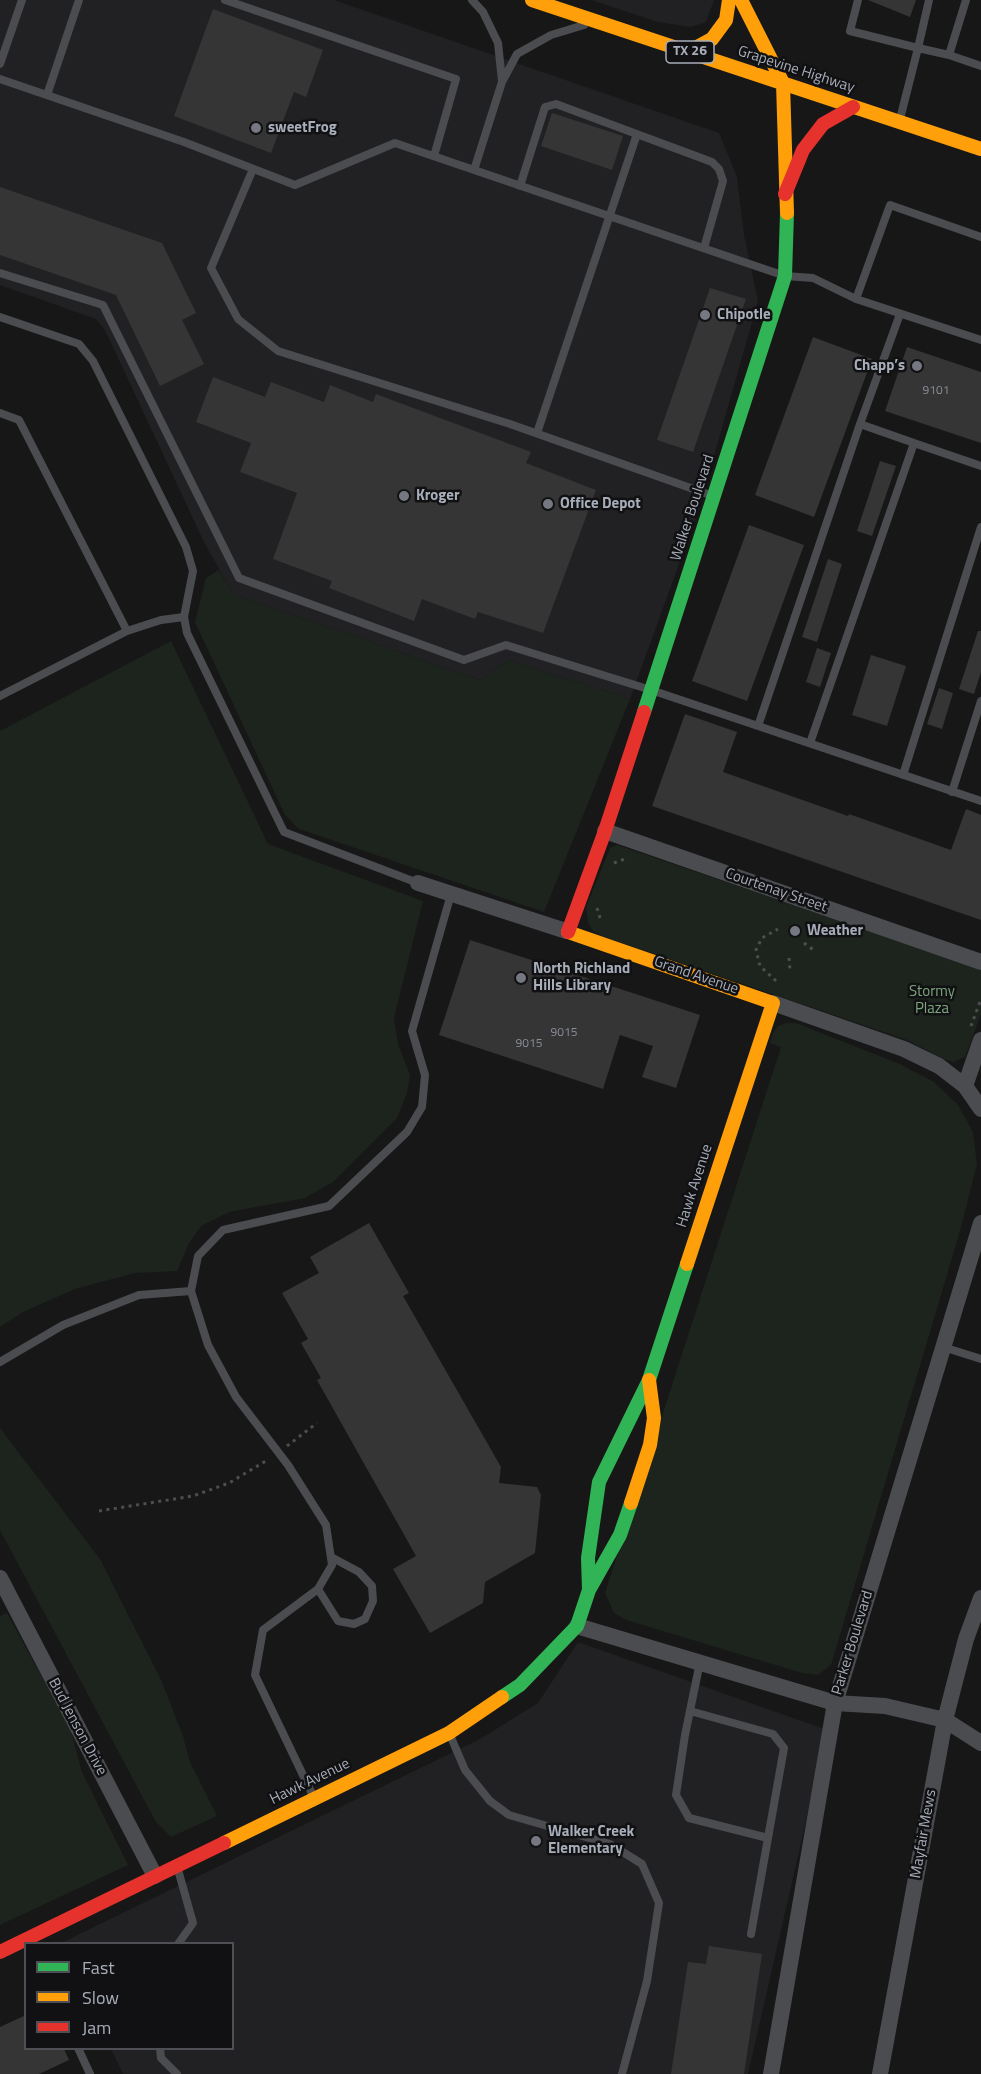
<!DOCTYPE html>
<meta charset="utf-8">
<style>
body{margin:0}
#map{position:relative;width:981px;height:2074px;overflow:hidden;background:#171717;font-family:"Titillium Web",sans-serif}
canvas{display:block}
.legend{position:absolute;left:24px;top:1942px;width:210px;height:108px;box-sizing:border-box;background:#111113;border:2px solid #4d4f55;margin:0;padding:8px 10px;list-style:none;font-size:18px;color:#a7adb9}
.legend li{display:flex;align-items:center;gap:12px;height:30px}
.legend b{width:30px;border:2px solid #4d4f55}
</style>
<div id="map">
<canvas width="981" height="2074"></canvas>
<ul class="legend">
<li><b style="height:8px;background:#30b455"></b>Fast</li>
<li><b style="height:8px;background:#ff9f0a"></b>Slow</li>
<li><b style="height:8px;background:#e5322d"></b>Jam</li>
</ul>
</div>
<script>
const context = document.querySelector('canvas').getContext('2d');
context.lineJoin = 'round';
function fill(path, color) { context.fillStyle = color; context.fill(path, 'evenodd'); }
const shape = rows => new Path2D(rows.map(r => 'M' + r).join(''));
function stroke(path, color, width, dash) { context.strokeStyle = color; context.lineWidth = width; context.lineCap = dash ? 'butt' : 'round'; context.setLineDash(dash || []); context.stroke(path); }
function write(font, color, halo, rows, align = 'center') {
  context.font = font + ' "Titillium Web",sans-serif'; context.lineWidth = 5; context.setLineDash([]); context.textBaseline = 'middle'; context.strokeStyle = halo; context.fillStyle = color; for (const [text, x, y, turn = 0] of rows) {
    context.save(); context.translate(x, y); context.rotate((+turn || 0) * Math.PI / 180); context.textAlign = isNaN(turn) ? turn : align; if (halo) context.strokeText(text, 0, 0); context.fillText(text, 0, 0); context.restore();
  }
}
const built = shape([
 [0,0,334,0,719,133,737,177,744,235,758,301,699,509,630,699,509,660,480,680,233,594,204,542,105,330,96,319,0,285],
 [591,0,714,0,706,22,691,27,658,22],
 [578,1642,827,1730,748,2074,123,2074,111,2049,232,2048,232,1944,61,1943,480,1739,538,1703]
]);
const green = shape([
 [219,570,233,594,480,680,509,660,630,699,544,912,299,829,285,815,195,622,206,578],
 [171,641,268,844,423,901,394,1018,398,1044,410,1075,407,1093,397,1118,333,1182,305,1198,229,1212,201,1226,189,1243,177,1271,135,1273,75,1289,23,1312,0,1327,0,731],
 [617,845,981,969,981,1014,965,1057,954,1062,943,1059,907,1040,602,936,593,931,588,922,586,907,610,848],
 [786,1023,796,1023,900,1064,934,1082,958,1105,973,1132,977,1164,960,1231,831,1665,818,1675,802,1673,626,1620,614,1613,605,1593,781,1047,770,1043,773,1033,778,1026],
 [0,1428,100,1559,162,1682,183,1736,190,1762,217,1816,171,1837,156,1822,0,1530],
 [7,1613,70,1728,82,1772,128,1865,0,1925,0,1616]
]);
const building = shape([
 [868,0,916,0,910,17],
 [213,9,323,50,306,97,294,92,271,153,174,116],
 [552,113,623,136,612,170,541,146],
 [0,187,162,243,196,313,182,320,204,364,160,386,116,295,0,255],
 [710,288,746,299,693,452,657,440],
 [813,337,872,359,814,517,755,495],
 [907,347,981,372,981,443,885,411],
 [213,377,265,397,271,382,324,402,330,385,373,402,376,394,531,452,526,463,596,490,543,633,478,612,475,619,422,599,414,621,329,588,332,581,273,559,297,493,240,472,251,443,196,422],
 [880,461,896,466,872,536,857,531],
 [749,525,804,545,747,701,692,681],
 [828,559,842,564,817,642,802,637],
 [978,631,981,631,981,672,974,694,959,689],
 [817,648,831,653,820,687,806,682],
 [871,655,906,666,887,726,852,715],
 [939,688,953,693,942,729,927,724],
 [685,714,737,732,723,772,848,816,849,814,951,850,966,809,981,815,981,920,652,806],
 [470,940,700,1015,676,1088,642,1077,653,1046,620,1035,603,1089,439,1035],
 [369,1223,409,1293,403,1296,501,1467,499,1483,537,1487,541,1495,535,1553,485,1582,483,1603,430,1633,393,1569,416,1556,317,1380,321,1378,301,1343,308,1339,282,1293,319,1273,310,1257],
 [709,1946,762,1954,744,2074,671,2074,688,1962,706,1964],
 [26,2015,26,2049,64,2049,69,2060,39,2074,0,2074,0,2027]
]);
const path = shape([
 [614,863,627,858],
 [597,908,601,921],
 [804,943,815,951],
 [789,958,790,970],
 [776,981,760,966,756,950,762,938,778,929],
 [971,1026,981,999],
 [287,1446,317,1423],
 [99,1511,193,1496,229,1483,269,1459]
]);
const lane = shape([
 [225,0,456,79,434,156],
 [472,0,483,12,498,43,502,81],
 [858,0,850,31,918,48,929,0],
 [949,55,981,66],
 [0,64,22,0],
 [0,79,184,142,295,185,395,143,785,276,813,278,856,299,981,340],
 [47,95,79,0],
 [900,119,918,48,949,55,966,0],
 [253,169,211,268,238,319,278,351,510,424,713,496],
 [474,170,502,82,517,54,551,35,584,25],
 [520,186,545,107,556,104,712,162,719,169,723,181,704,248],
 [0,273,103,305,239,578,464,660,506,645,651,690,981,801],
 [856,299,890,205,981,237],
 [0,317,79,344,93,361,186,547,193,571,184,617,187,633,284,832,418,883],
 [0,413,19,420,127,631],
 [860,424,914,443],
 [537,433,637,134],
 [0,696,127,631,161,620,184,617],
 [758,726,860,424,900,314],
 [810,743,914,443,981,466],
 [903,775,981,527],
 [952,792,981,701],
 [191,1291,208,1345,236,1397,288,1465,326,1525,332,1565,318,1589,263,1630,255,1675,314,1798],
 [943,1347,981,1359],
 [0,1362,63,1325,139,1295,191,1291,198,1256,223,1230,329,1206,407,1132,422,1107,425,1075,412,1031,451,894],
 [318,1589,338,1621,354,1624,365,1619,373,1601,372,1586,359,1572,331,1557],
 [690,1711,773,1734,784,1748,768,1838,689,1818,676,1795,685,1735,700,1662],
 [450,1735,465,1770,490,1801,509,1815,610,1844,642,1864,659,1903,647,1981,622,2074],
 [177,1866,193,1923,178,1944],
 [751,1934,768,1838],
 [78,2048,90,2074],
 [160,2048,161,2058,177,2074]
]);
const street = shape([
 [605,831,981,962],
 [418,883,566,931],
 [773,1003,904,1049,939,1066,965,1086,981,1109],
 [965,1086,981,1040],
 [0,1578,155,1876],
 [577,1626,835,1703,885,1706,945,1720,981,1743],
 [771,2074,835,1703,981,1223],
 [880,2074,945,1720,966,1639,981,1598]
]);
const fast = shape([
 [644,712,785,276,787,213],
 [589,1590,588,1558,599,1482,649,1380,687,1264],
 [502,1697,520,1685,577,1626,589,1590,620,1535,631,1503]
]);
const slow = shape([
 [532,0,981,149],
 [741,0,783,83,787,213],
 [688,52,712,39,726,20,729,0],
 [568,932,773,1003,687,1264],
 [631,1503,650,1445,654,1418,649,1380],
 [224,1843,449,1733,502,1697]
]);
const jam = shape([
 [785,194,803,150,823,124,853,107],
 [568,932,605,831,644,712],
 [0,1952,224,1843]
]);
const markers = [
 [256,128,6,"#757880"],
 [705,315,6,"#757880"],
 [917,366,6,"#757880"],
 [404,496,6,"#757880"],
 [548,504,6,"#757880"],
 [795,931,6,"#757880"],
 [521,978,6,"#757880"],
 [536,1841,6,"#757880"]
];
const numberNames = [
 ["9101",936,391],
 ["9015",564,1033],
 ["9015",529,1044]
];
const shields = [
 [690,52,48]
];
const shieldNames = [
 ["TX 26",690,52]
];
const streetNames = [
 ["Grapevine Highway",796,70,18],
 ["Walker Boulevard",693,508,-72],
 ["Courtenay Street",776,891,19],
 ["Grand Avenue",696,976,19],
 ["Hawk Avenue",695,1186,-72],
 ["Parker Boulevard",853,1643,-73],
 ["Bud Jenson Drive",77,1727,62],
 ["Hawk Avenue",310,1782,-26],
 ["Mayfair Mews",924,1834,-80]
];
const poiNames = [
 ["sweetFrog",268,128],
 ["Chipotle",717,315],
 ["Chapp’s",905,366,"right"],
 ["Kroger",416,496],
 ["Office Depot",560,504],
 ["Weather",807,931],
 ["North Richland",533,969],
 ["Hills Library",533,986],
 ["Walker Creek",548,1832],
 ["Elementary",548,1849]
];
const parkNames = [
 ["Stormy",932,992],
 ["Plaza",932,1009]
];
fill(built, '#212123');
fill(green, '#1c241d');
fill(building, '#353536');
stroke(path, '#4d4e51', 3, [3, 4.5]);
stroke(lane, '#4a4c50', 8);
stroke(street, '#4a4c50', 16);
stroke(fast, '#30b455', 14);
stroke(slow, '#ff9f0a', 14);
stroke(jam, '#e5322d', 14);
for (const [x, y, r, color] of markers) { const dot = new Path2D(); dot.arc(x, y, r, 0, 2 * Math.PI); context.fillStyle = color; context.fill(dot); stroke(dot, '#111113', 2); }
write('12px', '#8a8f98', null, numberNames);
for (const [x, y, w] of shields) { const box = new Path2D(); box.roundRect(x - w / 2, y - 11, w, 22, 4.5); context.fillStyle = '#111113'; context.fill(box); stroke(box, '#a7adb9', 1.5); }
write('bold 14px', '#a7adb9', null, shieldNames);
write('15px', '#a7adb9', '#111113', streetNames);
write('bold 15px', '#a7adb9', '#111113', poiNames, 'left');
write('15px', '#7ca57d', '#111113', parkNames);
</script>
